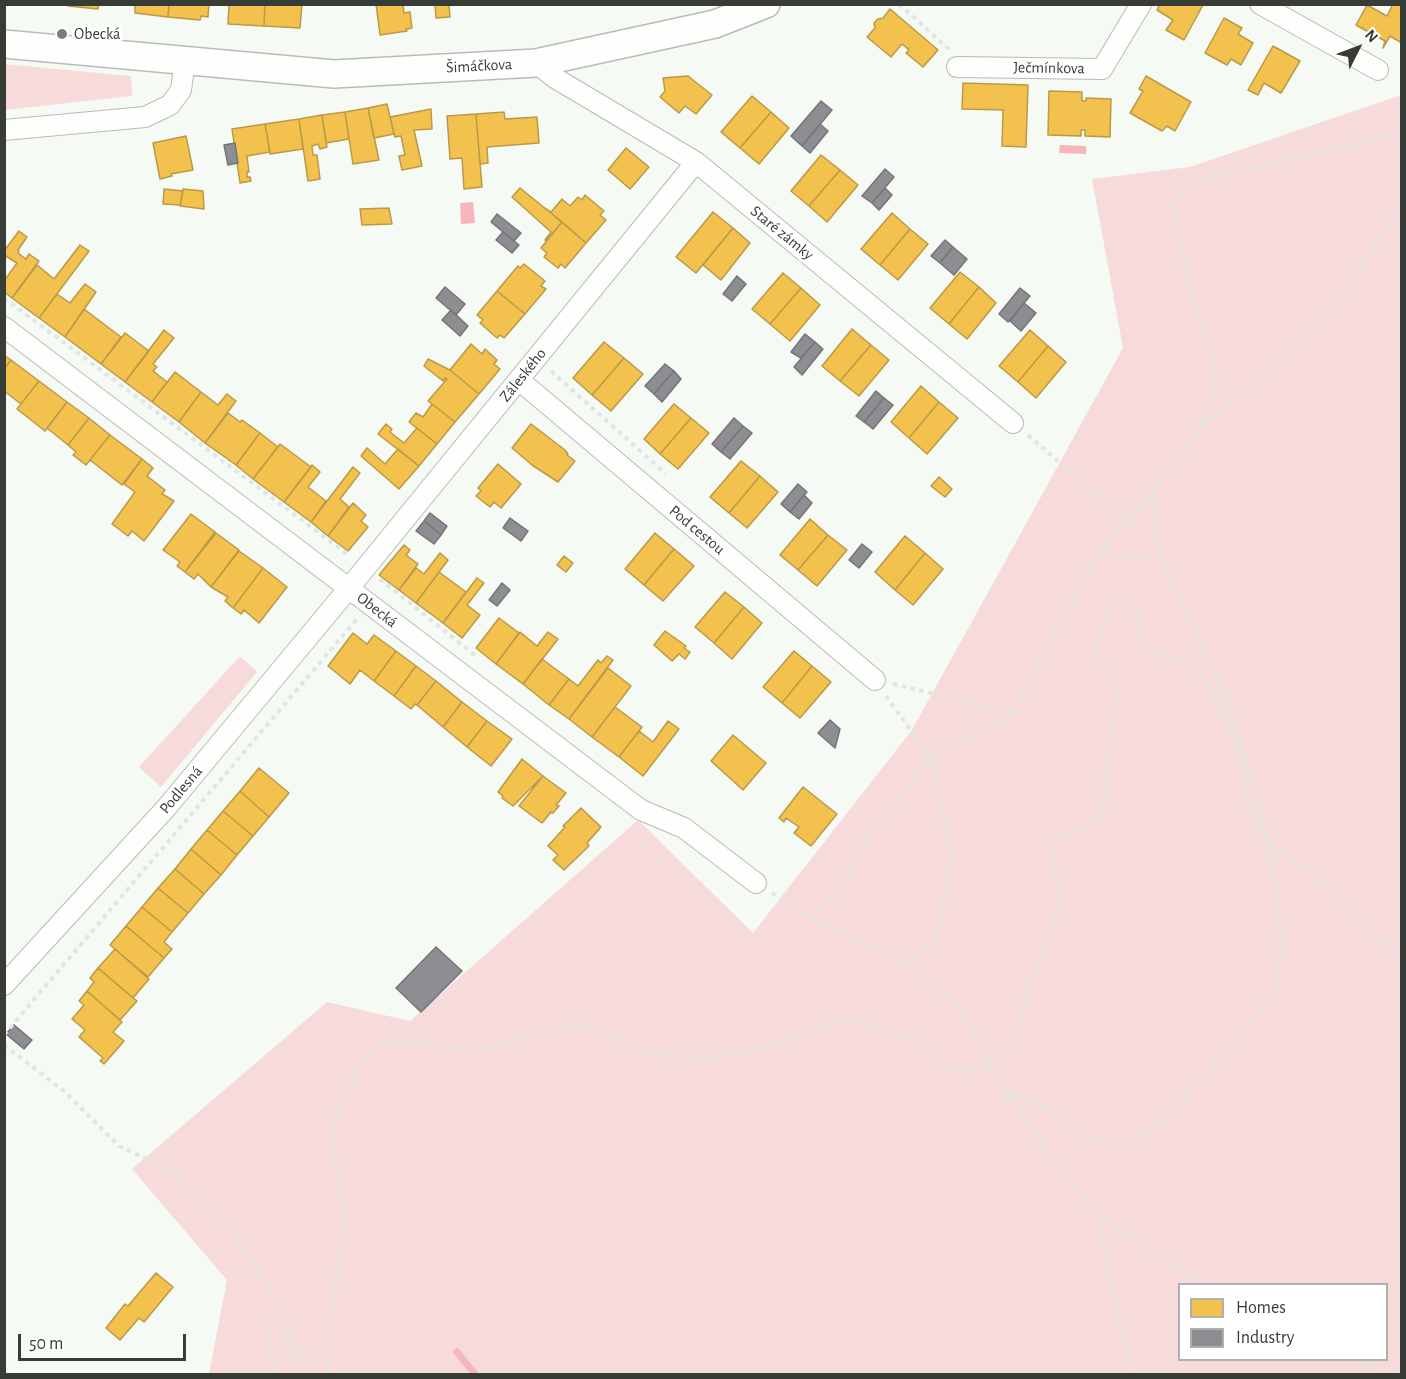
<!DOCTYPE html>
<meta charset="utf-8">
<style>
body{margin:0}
#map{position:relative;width:1406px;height:1379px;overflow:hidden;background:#f6faf4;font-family:"Alegreya Sans",sans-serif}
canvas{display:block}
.frame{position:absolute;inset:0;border:6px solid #383c37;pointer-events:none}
.legend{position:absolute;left:1178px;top:1283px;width:210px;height:78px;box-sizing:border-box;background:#fff;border:2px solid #afb1af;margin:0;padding:8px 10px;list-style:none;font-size:18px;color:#383c37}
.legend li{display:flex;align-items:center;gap:12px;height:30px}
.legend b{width:30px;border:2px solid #afb1af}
.north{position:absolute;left:1328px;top:18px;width:60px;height:60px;-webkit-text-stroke:4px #fff;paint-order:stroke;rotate:48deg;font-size:16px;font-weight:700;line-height:24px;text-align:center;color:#383c37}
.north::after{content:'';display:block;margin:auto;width:21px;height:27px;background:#383c37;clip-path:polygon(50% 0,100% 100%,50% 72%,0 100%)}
.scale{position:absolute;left:18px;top:1334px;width:168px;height:27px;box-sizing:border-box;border:3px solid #383c37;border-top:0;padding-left:8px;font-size:18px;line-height:21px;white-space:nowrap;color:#383c37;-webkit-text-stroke:4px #fff;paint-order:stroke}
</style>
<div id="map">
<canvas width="1406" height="1379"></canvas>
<div class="frame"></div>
<ul class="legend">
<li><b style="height:16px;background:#f2c14e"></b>Homes</li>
<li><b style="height:16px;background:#8d8d92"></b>Industry</li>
</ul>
<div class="north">N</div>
<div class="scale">50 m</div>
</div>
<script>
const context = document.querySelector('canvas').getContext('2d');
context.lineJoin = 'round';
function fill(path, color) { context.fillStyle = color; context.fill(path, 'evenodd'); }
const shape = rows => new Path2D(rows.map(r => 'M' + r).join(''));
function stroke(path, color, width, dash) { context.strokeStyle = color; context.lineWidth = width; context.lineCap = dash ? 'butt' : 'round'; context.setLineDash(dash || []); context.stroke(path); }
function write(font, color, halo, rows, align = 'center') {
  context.font = font + ' "Alegreya Sans",sans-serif'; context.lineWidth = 6; context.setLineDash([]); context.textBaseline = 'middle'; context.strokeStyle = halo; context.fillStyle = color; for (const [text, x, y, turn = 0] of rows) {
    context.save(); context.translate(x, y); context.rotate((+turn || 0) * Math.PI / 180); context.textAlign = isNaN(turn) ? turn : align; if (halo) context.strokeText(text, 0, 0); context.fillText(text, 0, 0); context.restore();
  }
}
const green = shape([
 [4,64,131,76,132,96,5,110],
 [1401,95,1401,1374,209,1374,227,1280,132,1169,327,1002,410,1021,638,820,753,933,912,730,1123,348,1092,179,1190,167],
 [1180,1284,1386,1284,1386,1360,1180,1360],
 [240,656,257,672,161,787,139,767]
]);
const water = shape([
 [1060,145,1086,146,1086,154,1059,153],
 [473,202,475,223,461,224,460,203]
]);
const homes = shape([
 [68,4,99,4,98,9,68,6,68,4],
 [135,4,169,4,168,17,135,13,135,4],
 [169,4,209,4,208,17,201,16,200,20,168,17,169,4],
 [229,4,265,4,264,26,228,24,229,4],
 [265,4,302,4,300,28,264,26,265,4],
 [376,4,403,4,404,13,410,12,412,28,406,29,407,31,380,35,376,4],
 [435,4,449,4,450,17,436,18,435,4],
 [1160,4,1201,4,1203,5,1184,40,1166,30,1173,20,1157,10,1160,4],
 [1393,4,1402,4,1402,43,1390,36,1383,48,1385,41,1356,25,1367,5,1387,16,1393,4],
 [890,9,938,50,923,67,906,53,909,50,902,44,891,57,867,37,875,28,874,23,878,19,883,18,890,9],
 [1224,18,1242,28,1238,34,1253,43,1241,65,1231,59,1227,65,1205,53,1224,18],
 [1273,46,1300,61,1281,93,1264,83,1258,95,1248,90,1273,46],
 [688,76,712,95,696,114,685,106,679,113,660,97,665,91,663,78,688,76],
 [1146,76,1191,102,1175,131,1167,126,1162,131,1130,113,1143,91,1139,89,1146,76],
 [963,83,1028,85,1026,147,1002,146,1003,110,962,109,963,83],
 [1049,91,1082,92,1082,101,1086,101,1086,98,1111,99,1110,137,1085,136,1085,130,1081,130,1081,136,1048,135,1049,91],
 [752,96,771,112,740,148,721,132,752,96],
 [387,104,394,134,374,138,368,108,387,104],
 [368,108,379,160,353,164,345,112,368,108],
 [431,109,432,129,414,130,422,166,402,170,399,156,405,155,401,136,395,137,390,117,431,109],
 [345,112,349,139,326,143,322,115,345,112],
 [504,112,505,119,537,117,539,143,487,147,488,163,480,164,476,114,504,112],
 [771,112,789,128,759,164,740,148,771,112],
 [476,114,482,187,464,189,462,158,450,159,447,116,476,114],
 [322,115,327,147,320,149,318,144,312,146,313,155,317,155,320,179,308,181,299,119,322,115],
 [299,119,303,149,270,154,265,124,299,119],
 [265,124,270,152,247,156,249,172,247,172,247,177,250,177,251,181,240,183,232,129,265,124],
 [186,136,193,170,171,174,172,176,160,179,153,143,186,136],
 [626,148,649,167,630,189,608,170,626,148],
 [821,155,840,170,809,206,791,191,821,155],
 [840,170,858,185,827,222,809,206,840,170],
 [520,188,562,222,546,241,545,240,551,232,512,197,520,188],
 [164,189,183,191,180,205,163,204,164,189],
 [183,189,203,191,204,209,180,206,183,189],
 [585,195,604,211,600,215,606,220,586,243,545,208,551,212,562,199,570,206,578,197,582,200,585,195],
 [389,208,392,224,362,225,360,209,389,208],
 [713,212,733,228,696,273,676,257,713,212],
 [892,213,910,229,880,265,861,249,892,213],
 [562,222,586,243,565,268,561,264,558,268,544,257,547,253,541,248,562,222],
 [733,228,750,243,721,280,703,265,733,228],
 [910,229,928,244,898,280,880,265,910,229],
 [19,231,27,237,18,250,19,251,18,253,26,259,29,254,39,261,12,298,4,292,4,281,17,263,4,255,4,251,19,231],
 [80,245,89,251,39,318,12,298,37,265,54,279,80,245],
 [524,264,545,281,541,286,546,289,525,314,497,291,518,266,520,268,524,264],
 [960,272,979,287,949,324,930,308,960,272],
 [783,273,801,288,770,324,752,309,783,273],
 [85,284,96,292,65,337,39,318,57,294,70,303,85,284],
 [979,287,996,303,967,339,949,324,979,287],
 [801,288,820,305,790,341,770,324,801,288],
 [497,291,525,314,504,338,500,335,497,338,480,323,483,320,477,315,497,291],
 [84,309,121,337,101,364,65,337,84,309],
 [852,329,871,345,840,381,822,366,852,329],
 [164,330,174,338,153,364,157,367,153,371,167,382,152,402,125,382,164,330],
 [1030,330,1048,346,1018,382,999,366,1030,330],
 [125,333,149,351,125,382,101,364,125,333],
 [604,342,624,358,592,395,573,378,604,342],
 [471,344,482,354,485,349,497,360,494,364,500,369,479,394,450,370,471,344],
 [871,345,889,360,859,396,840,381,871,345],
 [1048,346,1066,362,1036,398,1018,382,1048,346],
 [4,355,11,360,4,369,4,355],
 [624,358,643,374,611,411,592,395,624,358],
 [428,359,450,370,479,394,455,422,428,401,447,379,445,378,443,381,424,366,428,359],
 [11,360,39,381,21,404,4,391,4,369,11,360],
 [175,372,201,392,179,422,152,402,175,372],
 [39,381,67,402,45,431,17,409,39,381],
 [921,386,939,402,909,438,891,422,921,386],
 [201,392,218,405,227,394,236,401,205,443,179,422,201,392],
 [67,402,89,418,68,445,47,428,67,402],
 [939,402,958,418,927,454,909,438,939,402],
 [432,404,455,422,437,444,409,422,416,413,423,417,432,404],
 [674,404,691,418,660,454,644,439,674,404],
 [228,413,240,422,242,420,260,433,236,465,205,443,228,413],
 [89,418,110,435,86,465,73,455,76,452,68,445,89,418],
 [691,418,709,433,678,469,660,454,691,418],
 [386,424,392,429,390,432,404,443,417,428,437,444,419,466,378,434,386,424],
 [531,424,565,450,568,454,567,455,575,461,558,482,532,465,512,448,531,424],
 [260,433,278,447,253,479,236,465,260,433],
 [110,435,142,459,122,485,90,460,110,435],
 [280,444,311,467,284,502,253,479,280,444],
 [367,448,385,464,398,449,419,466,399,489,361,456,367,448],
 [142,459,153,468,147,476,165,490,162,494,174,501,144,541,132,531,128,536,112,524,135,492,124,484,142,459],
 [741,461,760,476,729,513,710,497,741,461],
 [498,464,521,484,501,508,494,502,490,507,476,496,481,491,478,488,498,464],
 [312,465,320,472,308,487,326,501,311,522,284,502,312,465],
 [353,467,360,473,340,499,349,507,328,536,311,522,353,467],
 [760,476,778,492,747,528,729,513,760,476],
 [939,477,952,489,945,497,931,486,939,477],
 [353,503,366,515,361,521,368,527,348,551,328,536,353,503],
 [191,514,215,532,185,572,177,566,180,562,163,550,191,514],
 [810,519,828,535,798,570,780,555,810,519],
 [216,533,239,550,211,587,198,574,194,579,185,572,216,533],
 [655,533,674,549,644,585,625,569,655,533],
 [828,535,847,550,817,586,798,570,828,535],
 [905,536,925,553,895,590,875,572,905,536],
 [404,545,410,550,406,555,418,564,399,590,379,575,404,545],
 [674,549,694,566,663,601,644,585,674,549],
 [239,551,263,568,233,608,225,601,228,597,211,587,239,551],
 [440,553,448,560,416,603,399,590,416,568,424,574,440,553],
 [925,553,943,569,913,605,895,590,925,553],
 [564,556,573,563,566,572,557,565,564,556],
 [263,568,287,587,259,623,244,610,241,614,233,608,263,568],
 [439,572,466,592,443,623,416,603,439,572],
 [477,578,484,583,467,605,480,615,462,638,443,623,477,578],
 [725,592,744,607,714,643,695,627,725,592],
 [744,607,762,623,732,659,714,643,744,607],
 [499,618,519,633,496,664,476,648,499,618],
 [665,631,686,646,684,648,690,652,685,659,679,654,672,661,654,645,665,631],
 [548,632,558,639,523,684,496,664,520,632,537,646,548,632],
 [353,633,367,644,374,635,396,651,374,681,360,670,350,684,328,666,353,633],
 [396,651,416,666,394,696,374,681,396,651],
 [794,651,812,666,782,703,763,687,794,651],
 [607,656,613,660,569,719,549,705,569,679,578,686,598,660,601,663,607,656],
 [542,659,569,679,549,705,523,684,542,659],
 [416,666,436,681,417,705,415,704,411,709,394,696,416,666],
 [812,666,831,682,800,718,782,703,812,666],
 [608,668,631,686,592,737,569,719,608,668],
 [436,681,462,702,443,727,417,705,436,681],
 [462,702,487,721,467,747,443,727,462,702],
 [615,707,642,727,619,757,592,737,615,707],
 [487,721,512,739,491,766,467,747,487,721],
 [668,721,679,729,643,776,619,757,639,731,653,742,668,721],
 [733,735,766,763,743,790,711,761,733,735],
 [522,759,543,776,513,806,502,798,503,796,498,792,522,759],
 [259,768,289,793,269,817,240,791,259,768],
 [543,776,566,793,556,805,559,806,553,813,551,812,542,823,519,806,543,776],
 [803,787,837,814,811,846,794,833,799,827,786,818,784,822,779,818,803,787],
 [240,791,269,817,253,836,223,811,240,791],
 [581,808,601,827,587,843,589,846,564,870,553,860,558,855,548,846,565,827,563,826,581,808],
 [223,811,253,836,237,855,207,830,223,811],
 [207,830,237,855,221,875,191,849,207,830],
 [191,849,221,875,204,894,175,869,191,849],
 [175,869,204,894,188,913,158,888,175,869],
 [158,888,188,913,172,932,142,907,158,888],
 [142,907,172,932,164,942,172,949,164,958,126,926,142,907],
 [126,926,164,958,148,977,110,945,126,926],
 [115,949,149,979,133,998,98,968,115,949],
 [98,968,137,1001,120,1020,87,991,94,982,90,978,98,968],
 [87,991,122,1022,113,1032,124,1041,104,1064,100,1061,103,1058,79,1037,85,1030,72,1019,84,1005,79,1001,87,991],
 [156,1273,173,1287,144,1322,139,1318,120,1340,106,1328,125,1304,128,1306,156,1273]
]);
const industry = shape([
 [821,101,832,110,802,146,791,136,821,101],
 [820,124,828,131,810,153,802,146,820,124],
 [235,143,238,163,228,165,224,145,235,143],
 [885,169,894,177,872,203,862,196,885,169],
 [885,188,892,195,879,210,872,203,885,188],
 [497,214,521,233,514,241,491,222,497,214],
 [503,232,519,245,512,253,496,240,503,232],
 [945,240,953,247,940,263,931,256,945,240],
 [953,247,967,259,954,275,940,263,953,247],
 [737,276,746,284,732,301,723,294,737,276],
 [445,287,465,304,456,315,436,298,445,287],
 [1020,288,1030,296,1008,322,999,314,1020,288],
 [1024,303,1036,313,1021,331,1010,321,1024,303],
 [451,310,468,326,460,336,442,320,451,310],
 [805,334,815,342,801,358,791,352,805,334],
 [815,342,823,349,802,375,794,367,815,342],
 [665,364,674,371,654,394,645,386,665,364],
 [674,371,681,379,662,402,654,394,674,371],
 [876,391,884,398,864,422,856,416,876,391],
 [884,398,893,405,873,429,864,422,884,398],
 [734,418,743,426,721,452,712,444,734,418],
 [743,426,752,433,730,459,721,452,743,426],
 [798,484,807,492,790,512,781,504,798,484],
 [804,495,812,503,799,519,790,512,804,495],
 [430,513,447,526,441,535,424,521,430,513],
 [510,518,528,531,521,541,503,528,510,518],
 [424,521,441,535,434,544,416,531,424,521],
 [862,544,872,552,859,568,849,560,862,544],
 [502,583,510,590,497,606,489,600,502,583],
 [830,720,840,729,835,748,818,733,830,720],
 [436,947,462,971,421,1012,396,988,436,947],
 [14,1025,32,1040,24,1049,6,1034,14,1025]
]);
const stream = shape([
 [457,1352,475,1374]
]);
const path = shape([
 [899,4,950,50],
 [4,298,350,556],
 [551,371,666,474],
 [1202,424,1218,383,1188,280,1172,202,1194,182,1402,132],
 [1028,435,1126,521],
 [1152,494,1160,559],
 [380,579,477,657],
 [893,684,1014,713],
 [886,696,930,757,952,855,937,941,908,963],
 [772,893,813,920,908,963,962,1011,1007,1092,1046,1151,1097,1212,1190,1277,1209,1284],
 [813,920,841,887,855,857,930,757,1014,713,1079,588,1101,551,1152,493,1202,425,1312,335,1402,207],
 [4,1035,357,619],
 [4,1045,64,1091,119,1146,176,1173,234,1231,280,1309,311,1374],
 [1007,1092,1041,1105,1093,1140,1122,1144,1162,1122,1274,996,1282,945,1271,854,1229,704,1160,559,1102,551],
 [1097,1212,1131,1374],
 [1364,1360,1391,1374],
 [275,1374,274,1360,268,1335,269,1329,277,1324,281,1329,296,1360,299,1374],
 [329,1374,331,1352,330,1319,342,1238,344,1211,331,1138,332,1122,340,1101,365,1058,376,1046,383,1042,396,1040,422,1041,470,1051,492,1050,526,1037,577,1023,598,1028,623,1043,647,1053,706,1058,770,1047,832,1020,854,1019,876,1025,915,1040,949,1066,958,1069,972,1072,992,1066,1002,1059,1012,1048,1018,1035,1028,985,1047,945,1061,901,1060,886,1050,857,1050,849,1057,839,1090,823,1100,815,1105,807,1105,769,1118,694,1113,681,1099,666,1096,659,1096,650,1110,606,1119,596,1124,597,1136,612,1138,619,1139,637,1143,644,1163,657,1191,663,1203,676,1218,701,1223,719,1234,734,1247,806,1257,827,1267,840,1338,895,1350,912,1380,939,1402,953]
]);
const street = shape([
 [1260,4,1378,70],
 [536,63,555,78,696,162,1013,423],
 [957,67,1102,69,1141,4],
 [4,130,145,117,170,105,181,90,185,60],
 [4,327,641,810,684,828,756,883],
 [519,380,875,680],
 [4,985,167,807,349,588,696,162]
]);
const secondary = shape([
 [4,44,334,74,536,63,715,24,766,4]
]);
const markers = [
 [62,34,6,"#7a7e79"]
];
const poiNames = [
 ["Obecká",74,34]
];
const streetNames = [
 ["Šimáčkova",479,66,-3],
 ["Ječmínkova",1049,68,1],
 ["Staré zámky",782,233,39],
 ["Záleského",523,375,-51],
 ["Pod cestou",697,530,40],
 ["Obecká",377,610,38],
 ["Podlesná",181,790,-50]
];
fill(green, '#f7dbdb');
fill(water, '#f7b6bc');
fill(homes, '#f2c14e');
stroke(homes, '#ba9947', 1.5);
fill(industry, '#8d8d92');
stroke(industry, '#747577', 1.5);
stroke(stream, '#f7b6bc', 7);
stroke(street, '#b8bbb7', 22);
stroke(secondary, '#b8bbb7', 30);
stroke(path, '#e3e5e3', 4, [4.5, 4.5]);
stroke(street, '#fefefd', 20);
stroke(secondary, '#fefefd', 27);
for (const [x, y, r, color] of markers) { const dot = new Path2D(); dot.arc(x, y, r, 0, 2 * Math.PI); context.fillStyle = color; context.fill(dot); stroke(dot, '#fff', 2); }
write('16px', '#383c37', '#fff', poiNames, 'left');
write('16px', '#383c37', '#fff', streetNames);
</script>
